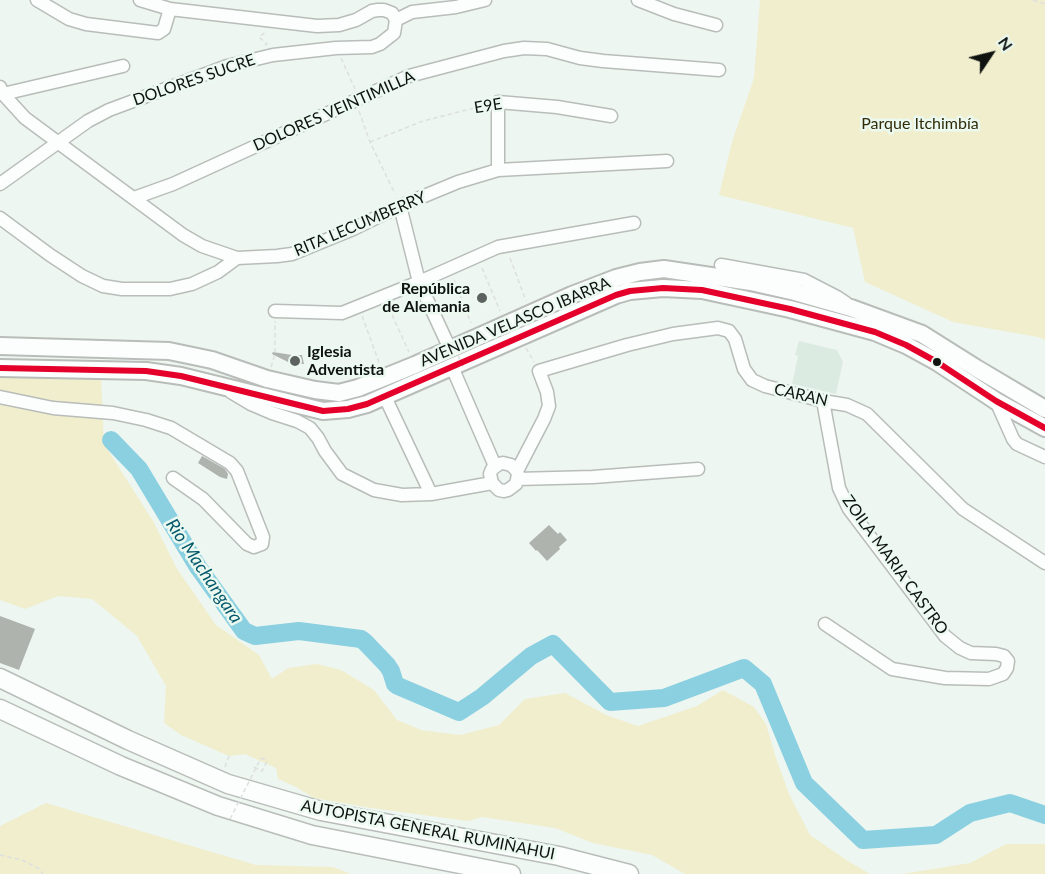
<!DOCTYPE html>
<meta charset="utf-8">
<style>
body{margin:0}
#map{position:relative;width:1045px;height:874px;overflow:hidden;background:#eef6f1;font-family:Lato,sans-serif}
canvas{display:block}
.north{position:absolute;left:961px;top:24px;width:60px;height:60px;-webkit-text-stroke:4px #ebf9f0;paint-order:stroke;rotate:55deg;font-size:16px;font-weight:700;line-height:24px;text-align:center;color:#0e1310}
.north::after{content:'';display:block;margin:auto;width:21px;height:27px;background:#0e1310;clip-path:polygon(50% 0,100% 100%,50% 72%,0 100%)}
</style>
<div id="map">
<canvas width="1045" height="874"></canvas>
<div class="north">N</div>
</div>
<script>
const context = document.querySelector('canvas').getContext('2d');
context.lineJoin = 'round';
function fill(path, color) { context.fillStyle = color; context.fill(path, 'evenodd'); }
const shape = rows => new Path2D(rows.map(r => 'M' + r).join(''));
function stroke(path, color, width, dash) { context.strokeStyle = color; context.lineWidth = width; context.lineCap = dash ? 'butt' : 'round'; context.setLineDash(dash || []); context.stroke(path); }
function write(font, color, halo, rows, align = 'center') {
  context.font = font + ' Lato,sans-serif'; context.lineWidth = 5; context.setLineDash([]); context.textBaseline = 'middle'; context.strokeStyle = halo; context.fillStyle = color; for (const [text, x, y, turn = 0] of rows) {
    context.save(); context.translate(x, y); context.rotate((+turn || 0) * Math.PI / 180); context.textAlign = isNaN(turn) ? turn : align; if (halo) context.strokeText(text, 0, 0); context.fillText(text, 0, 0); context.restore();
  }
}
const built = shape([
 [799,341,837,350,843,362,836,394,792,384,798,356,795,355]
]);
const green = shape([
 [760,0,1045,0,1045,340,1038,337,953,322,865,282,853,228,719,195,732,142,754,78],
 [0,376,101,377,104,444,153,521,177,569,216,625,259,655,272,679,288,668,317,664,341,670,374,690,397,720,421,730,460,735,499,725,525,699,565,693,606,715,638,726,697,706,723,690,754,707,766,724,776,758,789,794,810,835,848,861,870,874,685,874,652,855,593,843,555,828,482,817,468,821,371,808,314,798,294,786,278,779,276,768,245,754,229,756,181,735,164,723,166,686,137,636,92,599,58,596,25,609,0,600],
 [46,803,256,865,333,867,351,874,0,874,0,826],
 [1006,844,1045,844,1045,874,902,874,970,863]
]);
const river = shape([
 [111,440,139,469,198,567,244,631,255,636,299,631,361,639,365,642,387,665,391,671,395,684,398,686,459,712,482,697,531,656,553,644,610,702,664,698,744,668,763,684,804,783,863,840,936,835,970,813,1010,803,1045,815]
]);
const building = shape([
 [273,352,292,355,302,355,304,364,292,364,272,354],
 [202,456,225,469,228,474,227,479,220,477,198,463],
 [549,525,558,534,560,532,567,540,559,547,560,549,547,561,537,550,536,551,529,543],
 [0,616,35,629,19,670,0,663]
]);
const path = shape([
 [1033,0,1045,4],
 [265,45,267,44,259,37,266,32],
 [341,58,355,89],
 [359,111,370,142,395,194],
 [370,142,423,121,486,105],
 [510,258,526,301],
 [482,268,500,311],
 [454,280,471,323],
 [389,308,409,352],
 [362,316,380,365],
 [526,348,534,362],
 [271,367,275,354,275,321],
 [225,767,229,756],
 [254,767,262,771,267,761,261,758],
 [0,855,22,860,38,868,43,874]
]);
const minor = shape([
 [37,0,69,19,86,24,158,33,164,29,170,9],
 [140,0,170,9,317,26,339,25,356,20,372,11,378,10,384,10,392,13,396,20],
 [638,0,674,14,716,25],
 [396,20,412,12,456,7,485,0],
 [0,87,3,94,25,118,183,235,202,246,237,258,277,256,292,254,353,229,400,206,458,182,498,170,667,161],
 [3,94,123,66],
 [498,170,498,102,557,107,611,116],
 [0,184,88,121,109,110,227,66,273,55,336,48,372,47,380,44,394,33,396,20],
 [134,198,173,184,409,76,504,51,524,48,547,49,580,58,603,61,719,70],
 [400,206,419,282,450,349],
 [0,218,50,255,82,276,103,286,122,289,170,289,192,284,218,272,237,258],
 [721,265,804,280,837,297,846,303],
 [275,311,342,313,419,282,498,247,634,223],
 [452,367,495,466],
 [231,392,251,404,272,413,297,421,310,428,318,438,325,451,342,474,374,490,402,495,431,494,492,483],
 [0,397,53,408,113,413,146,420,171,428,230,463,237,471,263,537,262,544,254,547,247,544,203,499,173,478],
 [385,397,431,494],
 [823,401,839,488,849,509,945,636,960,648,971,653,996,654,1004,656,1008,661,1007,668,1003,674,989,679,945,678,892,669,825,624],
 [996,401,1013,439,1017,444,1045,457],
 [517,471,511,465,503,463,499,464,492,469,490,474,492,483,499,490,504,491,508,490,516,484,518,475,517,471,544,419,549,406,547,392,539,371,627,345,673,334,718,328,729,331,735,339,744,369,752,380,765,386,823,401,847,405,867,414,963,509,1045,563],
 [517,479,593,477,698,469]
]);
const major = shape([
 [0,346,169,351,212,360,267,379,315,390,339,393,358,388,415,365,572,295,616,278,640,272,664,269,751,282,795,292,851,308,922,334,976,368,1045,409],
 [0,368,146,371,181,376,323,411,348,409,367,404,616,295,630,291,663,288,702,290,790,309,875,332,906,345,937,362,996,401,1045,428]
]);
const highway = shape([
 [0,678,128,740,228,784,321,811,559,856,629,874],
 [0,709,121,766,218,806,312,835,511,874]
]);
const pathBridge = shape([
 [452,342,464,369],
 [230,819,261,758]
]);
const bus1 = shape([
 [0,368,146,371,181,376,323,411,348,409,367,404,616,295,630,291,663,288,702,290,790,309,875,332,906,345,937,362,996,401,1045,428]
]);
const markers = [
 [482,298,6,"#5c625f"],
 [295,361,6,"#5c625f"],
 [937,362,5,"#0e1310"]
];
const streetNames = [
 ["DOLORES SUCRE",194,80,-19],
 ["E9E",488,106,-9],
 ["DOLORES VEINTIMILLA",334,111,-24],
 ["RITA LECUMBERRY",360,224,-23],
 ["AVENIDA VELASCO IBARRA",515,322,-23],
 ["CARAN",801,395,13],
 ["ZOILA MARIA CASTRO",895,565,54],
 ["AUTOPISTA GENERAL RUMIÑAHUI",428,830,11]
];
const parkNames = [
 ["Parque Itchimbía",920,124]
];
const poiNames = [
 ["República",470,289],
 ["de Alemania",470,307],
 ["Iglesia",307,352,"left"],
 ["Adventista",307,370,"left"]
];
const waterNames = [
 ["Rio Machangara",204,571,56]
];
fill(built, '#dcebe1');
fill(green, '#f0eecd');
stroke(river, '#8bd0e1', 18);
fill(building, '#aeb3ae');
stroke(minor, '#b8bdb9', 15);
stroke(major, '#b8bdb9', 20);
stroke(highway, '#b8bdb9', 21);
stroke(path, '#dde0de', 1.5, [4.5, 3]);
stroke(minor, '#fcfefd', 12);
stroke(major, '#fcfefd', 16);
stroke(highway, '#fcfefd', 18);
stroke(pathBridge, '#dde0de', 1.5, [4.5, 3]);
stroke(bus1, '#e4002b', 6);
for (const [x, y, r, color] of markers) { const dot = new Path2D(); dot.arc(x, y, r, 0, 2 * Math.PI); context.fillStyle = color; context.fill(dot); stroke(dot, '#ebf9f0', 2); }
write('16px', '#0e1310', '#ebf9f0', streetNames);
write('16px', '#312b08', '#ebf9f0', parkNames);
write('bold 16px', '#0e1310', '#ebf9f0', poiNames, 'right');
write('italic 18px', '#05596c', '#ebf9f0', waterNames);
</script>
